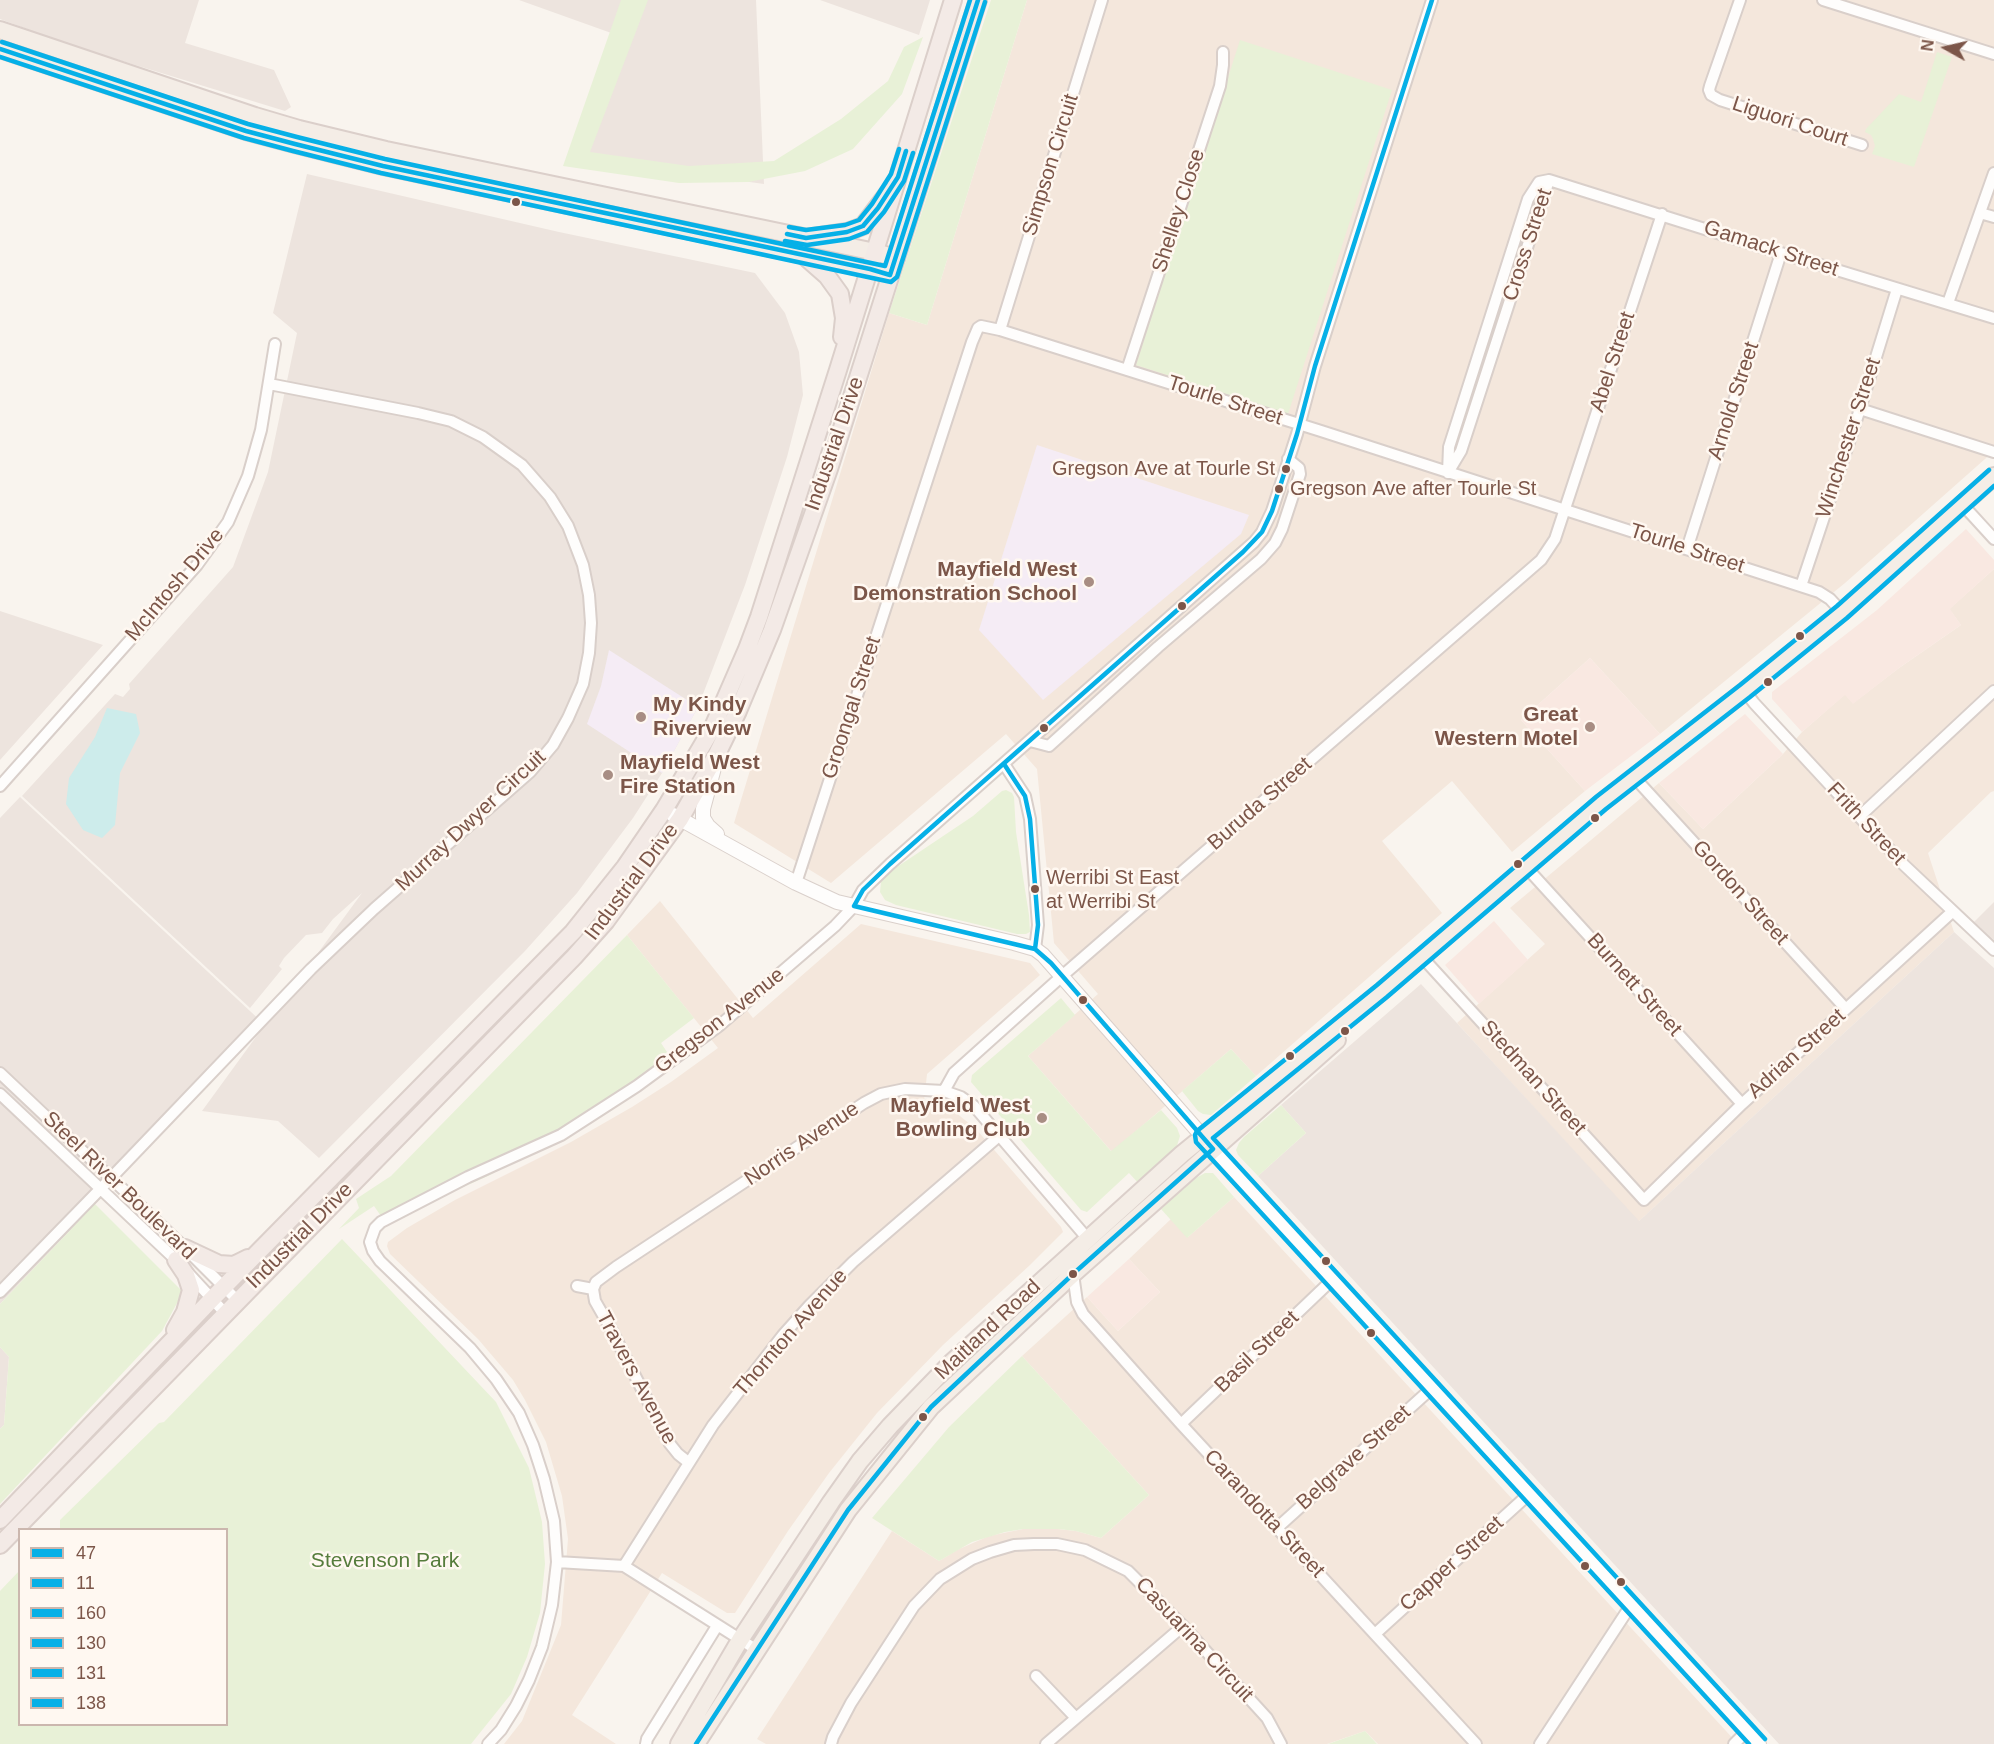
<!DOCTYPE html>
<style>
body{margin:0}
#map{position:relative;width:1994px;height:1744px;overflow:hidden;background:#f9f4ee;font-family:Helvetica,sans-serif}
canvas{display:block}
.legend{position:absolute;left:18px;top:1528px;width:210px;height:198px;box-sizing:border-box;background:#fff8f1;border:2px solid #cbb7ae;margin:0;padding:8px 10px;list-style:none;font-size:18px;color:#7c5649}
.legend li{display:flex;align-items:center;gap:12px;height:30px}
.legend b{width:30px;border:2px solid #cbb7ae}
.north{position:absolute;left:1916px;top:18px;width:60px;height:60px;-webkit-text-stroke:4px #fff8f1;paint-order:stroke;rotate:278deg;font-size:16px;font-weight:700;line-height:24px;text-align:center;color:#7c5649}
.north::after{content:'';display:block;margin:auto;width:21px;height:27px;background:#7c5649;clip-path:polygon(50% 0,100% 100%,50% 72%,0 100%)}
</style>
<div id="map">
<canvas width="1994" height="1744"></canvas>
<ul class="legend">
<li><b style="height:8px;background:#06b0e7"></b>47</li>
<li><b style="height:8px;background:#06b0e7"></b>11</li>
<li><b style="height:8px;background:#06b0e7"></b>160</li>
<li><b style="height:8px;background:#06b0e7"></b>130</li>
<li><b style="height:8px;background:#06b0e7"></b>131</li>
<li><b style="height:8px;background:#06b0e7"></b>138</li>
</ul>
<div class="north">N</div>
</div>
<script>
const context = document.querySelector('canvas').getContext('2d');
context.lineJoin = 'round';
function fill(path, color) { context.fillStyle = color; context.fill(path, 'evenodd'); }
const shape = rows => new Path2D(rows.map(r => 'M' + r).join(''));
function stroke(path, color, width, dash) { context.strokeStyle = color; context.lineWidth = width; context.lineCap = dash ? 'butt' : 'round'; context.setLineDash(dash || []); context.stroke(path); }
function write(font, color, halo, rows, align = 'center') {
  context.font = font + ' Helvetica,sans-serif'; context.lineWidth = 5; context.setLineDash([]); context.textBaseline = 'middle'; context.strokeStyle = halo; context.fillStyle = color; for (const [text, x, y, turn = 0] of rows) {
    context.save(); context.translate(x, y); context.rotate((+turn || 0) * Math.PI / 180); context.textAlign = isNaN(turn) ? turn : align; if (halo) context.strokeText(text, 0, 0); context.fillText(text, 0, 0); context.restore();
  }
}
const residential = shape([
 [1027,0,1994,0,1994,451,1845,583,1660,734,1590,658,1521,720,1585,791,1512,852,1452,781,1382,841,1442,913,1256,1076,1231,1049,1112,1152,1028,1056,1098,994,1054,943,1037,769,1006,734,831,883,734,823,889,313,927,325],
 [1994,569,1994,791,1991,792,1928,853,1954,932,1638,1222,1457,1023,1545,944,1510,908,1659,783,1703,829,1783,754,1802,732,1845,694,1853,703,1899,668,1961,625,1949,609],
 [660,901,753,1018,861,924,1030,963,1040,975,927,1074,924,1101,942,1105,955,1112,976,1129,1061,1227,1063,1232,1030,1265,943,1345,877,1413,829,1473,788,1531,735,1613,727,1613,662,1573,572,1715,616,1744,504,1744,522,1721,561,1625,568,1539,562,1496,546,1442,525,1400,513,1380,478,1339,390,1254,387,1246,388,1242,407,1228,455,1200,571,1142,632,1107,671,1082,718,1048,627,935],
 [1234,1197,1738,1744,1378,1744,1365,1731,1327,1744,766,1744,757,1739,892,1531,939,1561,957,1550,989,1536,1023,1529,1058,1529,1076,1531,1101,1538,1149,1495,1022,1356,1087,1297,1118,1331,1160,1292,1129,1259,1171,1219,1188,1237]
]);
const commercial = shape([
 [1966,529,1994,560,1994,569,1950,609,1961,625,1899,668,1853,704,1845,695,1802,732,1772,699,1772,692,1877,610],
 [1590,658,1660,734,1585,791,1521,720],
 [1745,714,1783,754,1703,829,1659,783],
 [1494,921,1528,960,1479,1004,1445,965],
 [1129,1259,1160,1292,1118,1331,1087,1297]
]);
const industrial = shape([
 [0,0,199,0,185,43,274,70,291,107,285,111,67,44,0,19],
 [519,0,756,0,764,184,571,157,614,34],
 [820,0,930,0,919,35],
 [307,174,559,232,755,273,785,313,799,352,803,395,787,457,745,585,698,707,662,773,633,818,577,893,525,951,319,1158,278,1121,202,1111,261,1030,0,1304,0,818,20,797,265,1025,362,893,333,919,322,933,306,935,284,958,279,966,282,969,250,1008,22,796,115,694,123,697,130,689,129,684,233,567,268,472,297,333,273,313],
 [0,611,103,645,0,760],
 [1994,902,1994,940,1974,922],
 [1954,932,1994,968,1994,1744,1779,1744,1258,1176,1306,1133,1281,1105,1421,984,1639,1221],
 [0,1347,9,1357,4,1425,0,1429]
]);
const education = shape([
 [1037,445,1249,515,1241,534,1043,700,979,630],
 [609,650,698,707,662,773,587,724,601,686]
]);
const green = shape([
 [621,0,648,0,590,152,689,166,774,161,841,119,888,81,904,47,923,37,902,94,853,149,805,171,748,182,679,183,563,166],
 [991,0,1027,0,927,325,889,313],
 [1240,40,1392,90,1288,414,1136,365],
 [1937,52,1952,57,1914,167,1872,154,1875,146,1873,139,1871,135,1865,132,1866,129,1899,94,1921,102],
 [1006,790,1012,793,1014,797,1016,832,1029,915,1030,932,1026,934,1017,934,896,905,885,900,880,892,881,882,891,871,973,816,1002,791],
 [627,935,694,1018,661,1043,667,1052,633,1087,601,1115,488,1176,414,1209,383,1219,374,1206,339,1229,359,1208,356,1199,391,1176],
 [1061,998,1075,1015,1028,1056,1111,1151,1161,1110,1177,1128,1180,1136,1175,1152,1141,1186,1129,1173,1087,1212,1081,1210,971,1082,972,1075],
 [1231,1049,1256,1076,1211,1115,1203,1114,1198,1111,1182,1091],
 [1281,1105,1306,1133,1258,1176,1238,1155,1236,1150,1239,1143,1244,1137],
 [1205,1173,1213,1173,1234,1197,1187,1238,1161,1209,1196,1178],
 [95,1204,183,1292,162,1331,0,1504,0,1429,4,1425,9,1357,0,1347,0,1304],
 [342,1239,496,1402,529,1468,542,1522,545,1564,540,1613,527,1657,511,1694,471,1744,0,1744,0,1591,19,1571,20,1724,226,1724,226,1530,60,1529,60,1520,159,1423,164,1422],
 [1022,1356,1149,1495,1101,1538,1076,1531,1058,1529,1023,1529,1005,1532,972,1542,939,1561,872,1518,949,1427],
 [1365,1731,1377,1744,1328,1744]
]);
const water = shape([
 [107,708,136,714,140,733,120,773,115,825,102,838,83,830,66,804,69,778,95,737]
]);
const minor = shape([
 [1740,0,1710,86,1709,90,1711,95,1720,100,1862,145],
 [1823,0,1994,54],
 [1980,213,1994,217],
 [1948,303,1994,173],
 [1000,330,1102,0],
 [1127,370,1220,86,1223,65,1223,52],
 [1860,409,1994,452],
 [1449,471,1461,451,1549,180],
 [1448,473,1449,447,1528,199,1539,182,1549,180,1781,253,1994,318],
 [1962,504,1994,539],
 [1687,549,1781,253],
 [1801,586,1860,409,1897,289],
 [1745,691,1754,703,1904,865,1994,950],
 [1030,741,1049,746,1158,647,1261,559,1275,543,1282,529,1300,474,1299,468,1288,459],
 [1004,764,1025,796,1030,819,1038,925,1035,949],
 [1634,777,1846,1009],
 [0,786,197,565,228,522,248,476,261,430,275,344],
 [1860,816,1994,691],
 [1526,867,1742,1104],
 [796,883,972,342,978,328,981,326,1000,330,1321,431,1819,592,1830,599,1842,612],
 [1422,957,1644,1200,1742,1104,1952,912],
 [0,1073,185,1248,237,1300],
 [944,1091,954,1073,1062,976,1541,560,1555,539,1662,214],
 [0,1094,176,1260,225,1313],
 [1073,1274,1077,1302,1083,1314,1181,1424,1476,1744],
 [577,1286,593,1289],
 [593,1289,596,1282,616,1267,864,1103,881,1094,905,1089,944,1091,961,1097,974,1106,1087,1238],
 [593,1289,595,1301,611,1329,670,1444,678,1454,688,1462],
 [0,1292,111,1178,311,969,374,909,530,772,553,745,568,718,583,684,589,653,591,623,589,595,583,565,568,526,550,497,522,465,483,437,451,421,418,413,269,384],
 [1181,1424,1333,1279],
 [1277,1528,1432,1388],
 [557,1562,624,1566,757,1650],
 [624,1566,713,1425,783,1335,809,1306,853,1262,999,1136],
 [1375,1634,1529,1494],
 [1036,1676,1076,1718],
 [488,1744,501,1730,516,1706,529,1680,542,1647,552,1605,557,1562,554,1521,544,1479,533,1445,519,1413,496,1379,470,1348,380,1261,373,1251,370,1242,375,1228,381,1222,468,1177,561,1135,637,1086,720,1025,835,926,854,906,863,890,890,864,1254,542,1262,532,1272,511,1297,434,1315,366,1432,0],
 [646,1744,647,1739,717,1626],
 [831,1744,833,1737,851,1703,914,1606,940,1579,972,1559,990,1552,1014,1545,1034,1544,1057,1544,1085,1550,1128,1571,1183,1626,1267,1718,1281,1744],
 [1046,1744,1183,1626],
 [1540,1744,1631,1605],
 [1734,1744,1747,1731]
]);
const secondary = shape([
 [714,768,703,809,703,818,708,826,717,834],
 [673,815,796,883,837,902,1014,943,1035,949,1043,955,1226,1163,1759,1744]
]);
const primary = shape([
 [0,30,255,116,299,129,386,150,875,252,896,258],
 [0,49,246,131,295,144,383,166,870,269,890,275],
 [679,1744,740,1640,831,1502,860,1461,890,1426,951,1363,1182,1154,1382,991,1601,803,1745,691,1842,612,1994,476],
 [696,1744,848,1510,931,1407,1073,1274,1337,1040]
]);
const trunk = shape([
 [806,238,847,232,863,226,888,193],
 [802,254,827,276,840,294,844,318,842,337],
 [185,1248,219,1264,234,1265,248,1258],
 [175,1330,185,1312,191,1290,186,1275,176,1260],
 [0,1520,212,1299,573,932,625,867,664,810,713,727,747,649,759,617,838,370,953,0],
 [0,1545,574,957,606,921,680,819,717,754,738,711,772,630,829,469,978,0]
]);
const bus1 = shape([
 [1004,764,1025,796,1030,819,1038,925,1035,949],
 [696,1744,848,1510,931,1407,1073,1274,1213,1149,1051,963,1035,949,854,906,863,890,890,864,1243,552,1262,532,1272,511,1297,434,1315,366,1432,0]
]);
const bus2 = shape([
 [1765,1739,1213,1138,1387,997,1606,809,1750,697,1847,618,1994,486]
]);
const bus3 = shape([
 [1749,1744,1196,1142,1195,1135,1197,1131,1377,985,1596,797,1740,685,1837,606,1989,470]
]);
const bus4 = shape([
 [0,49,246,131,295,144,383,166,870,269,890,275,978,0],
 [787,234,806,238,847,232,863,226,878,208,898,177,906,151]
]);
const bus5 = shape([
 [0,57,244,138,293,151,381,173,891,282,897,277,985,2],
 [785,241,807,245,849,239,867,232,884,212,904,181,913,153]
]);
const bus6 = shape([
 [2,42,248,124,297,137,385,159,885,266,970,0],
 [789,227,806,230,845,225,859,220,872,204,891,174,899,149]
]);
const markers = [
 [516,202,5,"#7c5649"],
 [1286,469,5,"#7c5649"],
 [1279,489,5,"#7c5649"],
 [1089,582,6,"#a88d83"],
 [1182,606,5,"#7c5649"],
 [1800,636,5,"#7c5649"],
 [1768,682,5,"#7c5649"],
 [641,717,6,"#a88d83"],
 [1590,727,6,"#a88d83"],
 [1044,728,5,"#7c5649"],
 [608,775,6,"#a88d83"],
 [1595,818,5,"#7c5649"],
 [1518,864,5,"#7c5649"],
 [1035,889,5,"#7c5649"],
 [1083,1000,5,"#7c5649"],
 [1345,1031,5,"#7c5649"],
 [1290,1056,5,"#7c5649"],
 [1042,1118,6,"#a88d83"],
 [1326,1261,5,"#7c5649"],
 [1073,1274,5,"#7c5649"],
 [1371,1333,5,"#7c5649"],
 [923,1417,5,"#7c5649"],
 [1585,1566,5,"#7c5649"],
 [1621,1582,5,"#7c5649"]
];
const busNames = [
 ["Gregson Ave at Tourle St",1275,469,"right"],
 ["Gregson Ave after Tourle St",1290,489],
 ["Werribi St East",1046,878],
 ["at Werribi St",1046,902]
];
const streetNames = [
 ["Liguori Court",1790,122,18],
 ["Simpson Circuit",1051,165,-73],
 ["Shelley Close",1179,211,-72],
 ["Cross Street",1528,245,-72],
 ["Gamack Street",1771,249,18],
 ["Abel Street",1613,362,-72],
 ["Tourle Street",1225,401,18],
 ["Arnold Street",1734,401,-72],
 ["Winchester Street",1849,438,-72],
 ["Industrial Drive",835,444,-71],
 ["Tourle Street",1687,549,18],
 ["McIntosh Drive",175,585,-50],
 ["Groongal Street",852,708,-72],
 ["Buruda Street",1260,804,-41],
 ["Murray Dwyer Circuit",471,821,-43],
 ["Frith Street",1866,824,47],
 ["Industrial Drive",632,882,-53],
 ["Gordon Street",1740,893,48],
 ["Burnett Street",1634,985,48],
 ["Gregson Avenue",720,1021,-38],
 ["Adrian Street",1797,1054,-42],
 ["Stedman Street",1533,1078,48],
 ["Norris Avenue",802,1144,-34],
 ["Steel River Boulevard",119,1186,44],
 ["Industrial Drive",300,1236,-45],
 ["Maitland Road",988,1330,-43],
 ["Thornton Avenue",791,1333,-49],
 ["Basil Street",1257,1352,-44],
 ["Travers Avenue",636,1378,62],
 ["Belgrave Street",1354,1458,-42],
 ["Carandotta Street",1264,1514,47],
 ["Capper Street",1452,1564,-42],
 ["Casuarina Circuit",1194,1640,47]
];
const poiNames = [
 ["Mayfield West",1077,570],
 ["Demonstration School",1077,594],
 ["My Kindy",653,705,"left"],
 ["Riverview",653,729,"left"],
 ["Great",1578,715],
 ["Western Motel",1578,739],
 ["Mayfield West",620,763,"left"],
 ["Fire Station",620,787,"left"],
 ["Mayfield West",1030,1106],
 ["Bowling Club",1030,1130]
];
const parkNames = [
 ["Stevenson Park",385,1561]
];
fill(residential, '#f4e7dc');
fill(commercial, '#f9e8e1');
fill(industrial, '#ede4de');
fill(education, '#f5ecf5');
fill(green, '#e8f1d7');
fill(water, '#cdeceb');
stroke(minor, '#d9cfca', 14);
stroke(secondary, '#dad0cb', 16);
stroke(primary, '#dbcfca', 20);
stroke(trunk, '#dbcfca', 20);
stroke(minor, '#fefdfc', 10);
stroke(secondary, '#fefdfc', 14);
stroke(primary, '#f4ede6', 16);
stroke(trunk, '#f3eae6', 16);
stroke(bus1, '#06b0e7', 4.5);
stroke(bus2, '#06b0e7', 4.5);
stroke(bus3, '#06b0e7', 4.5);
stroke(bus4, '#06b0e7', 4.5);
stroke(bus5, '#06b0e7', 4.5);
stroke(bus6, '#06b0e7', 4.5);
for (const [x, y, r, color] of markers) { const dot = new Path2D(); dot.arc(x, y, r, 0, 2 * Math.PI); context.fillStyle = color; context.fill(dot); stroke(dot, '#fff8f1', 2); }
write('20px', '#7c5649', '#fff8f1', busNames, 'left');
write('21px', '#7c5649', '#fff8f1', streetNames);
write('bold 21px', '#7c5649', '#fff8f1', poiNames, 'right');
write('21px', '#567c3c', '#fff8f1', parkNames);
</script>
